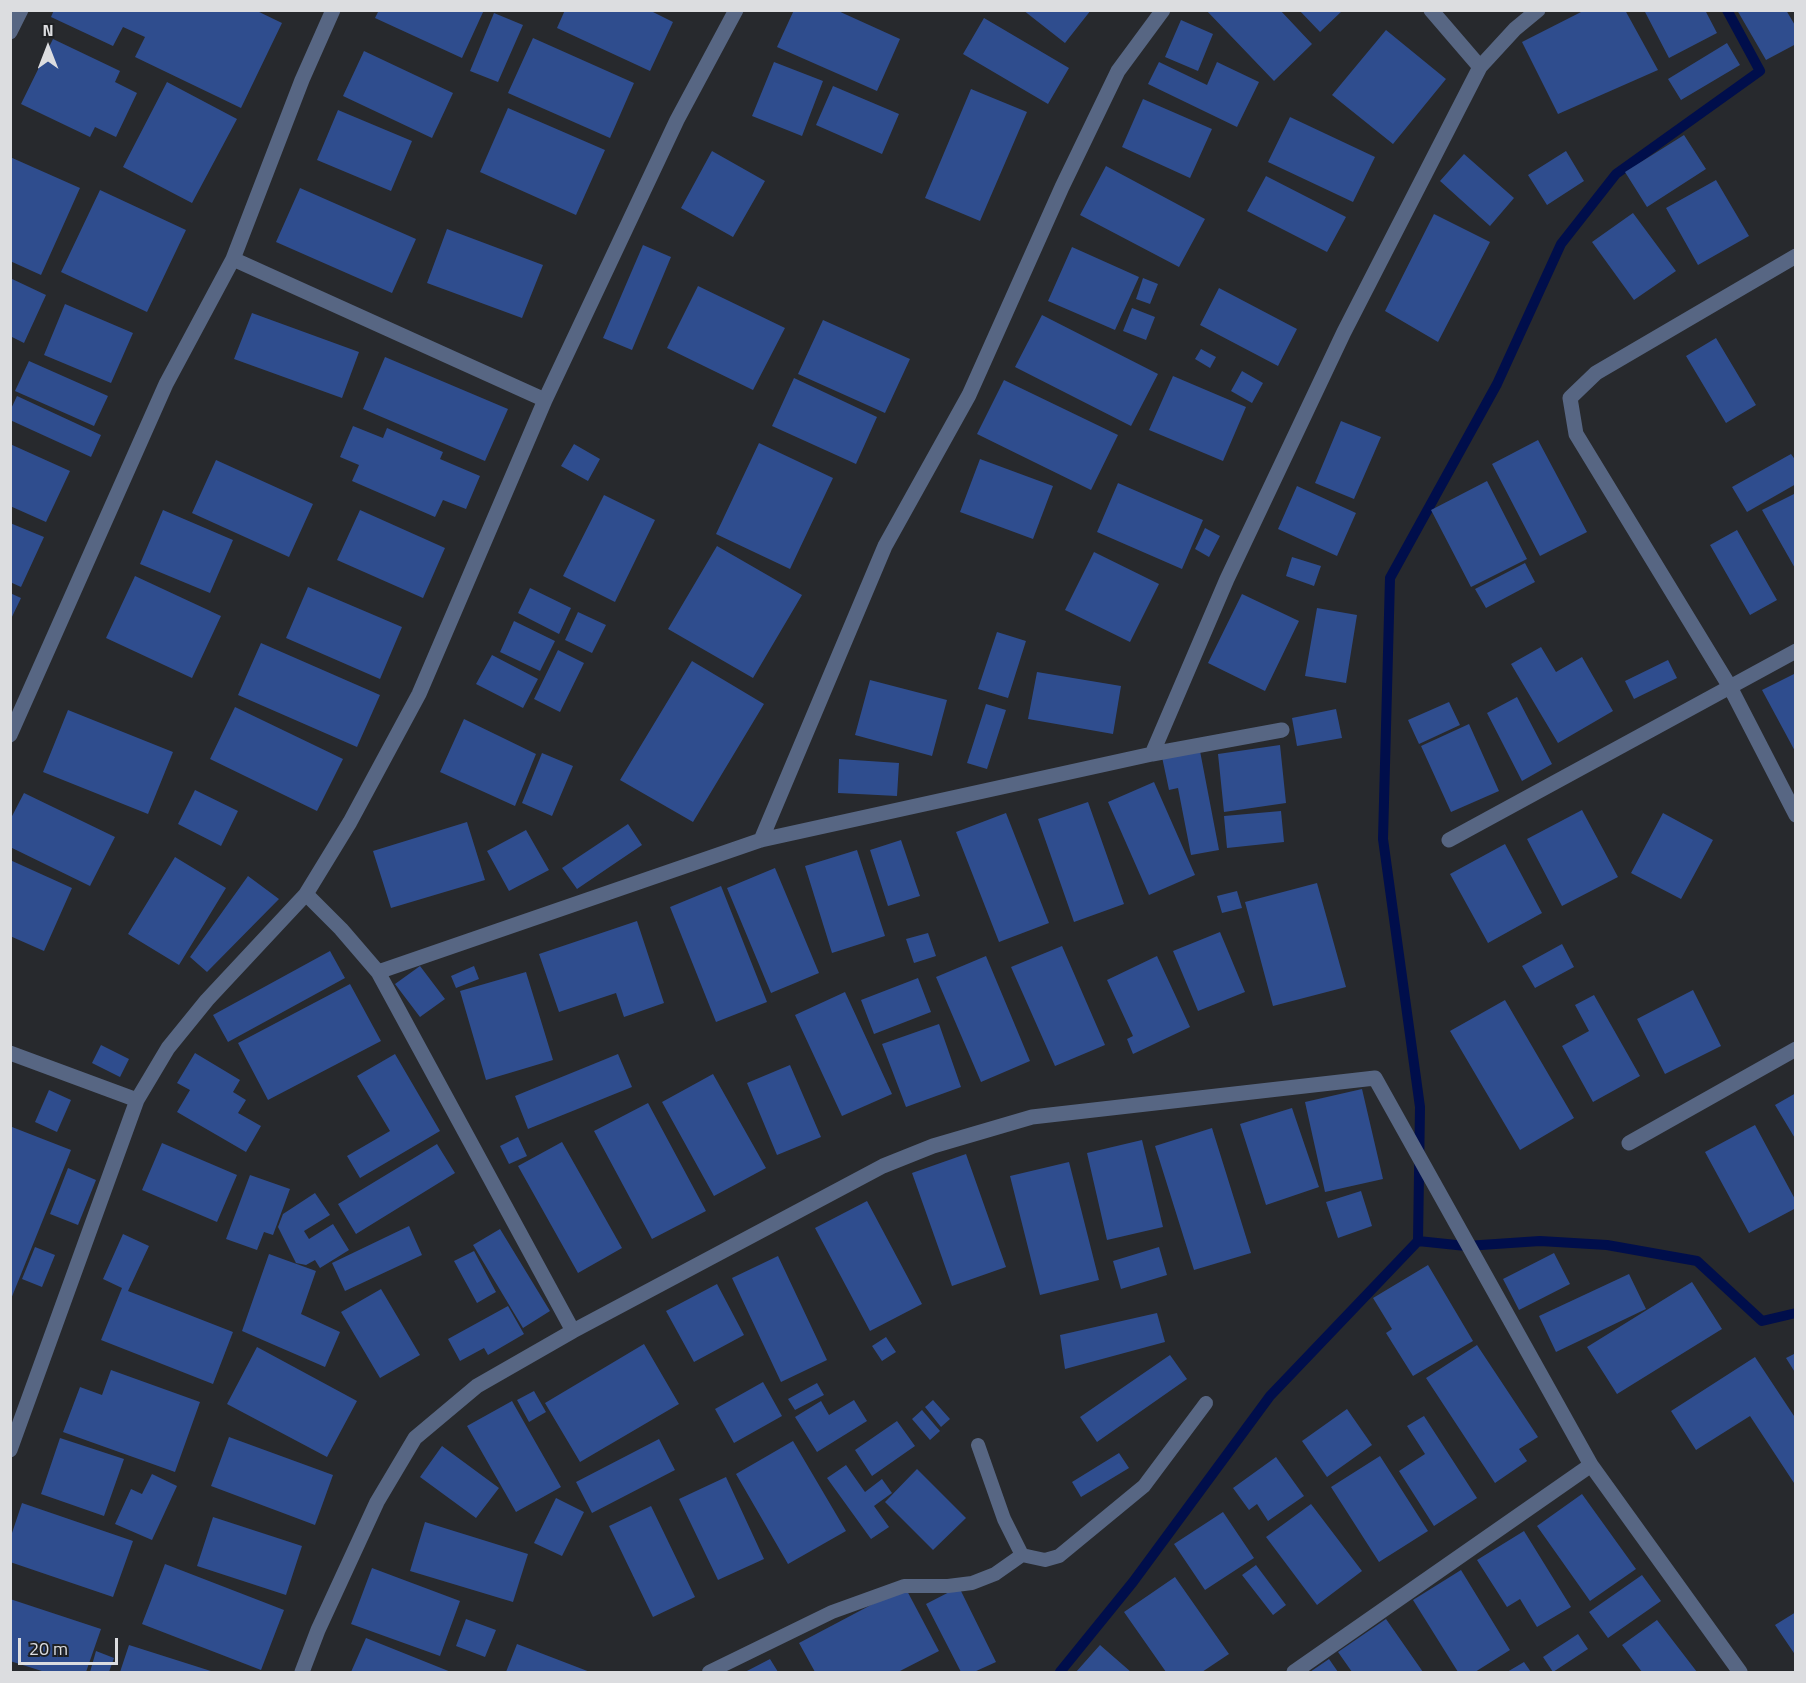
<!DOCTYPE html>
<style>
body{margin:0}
#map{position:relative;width:1806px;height:1683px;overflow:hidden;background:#27292d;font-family:"Titillium Web",sans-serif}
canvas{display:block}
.frame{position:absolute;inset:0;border:12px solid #dcdde0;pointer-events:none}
.north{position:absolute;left:18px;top:18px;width:60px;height:60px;-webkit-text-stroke:4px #1e2023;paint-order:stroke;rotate:0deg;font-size:16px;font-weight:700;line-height:24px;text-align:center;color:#dcdde0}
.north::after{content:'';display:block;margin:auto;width:21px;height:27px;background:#dcdde0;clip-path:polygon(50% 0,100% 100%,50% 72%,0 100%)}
.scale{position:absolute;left:18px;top:1638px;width:100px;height:27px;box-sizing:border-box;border:3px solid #dcdde0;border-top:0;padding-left:8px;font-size:18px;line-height:21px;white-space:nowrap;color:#dcdde0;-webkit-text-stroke:4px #1e2023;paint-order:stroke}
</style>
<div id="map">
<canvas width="1806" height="1683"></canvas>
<div class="frame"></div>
<div class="north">N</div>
<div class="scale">20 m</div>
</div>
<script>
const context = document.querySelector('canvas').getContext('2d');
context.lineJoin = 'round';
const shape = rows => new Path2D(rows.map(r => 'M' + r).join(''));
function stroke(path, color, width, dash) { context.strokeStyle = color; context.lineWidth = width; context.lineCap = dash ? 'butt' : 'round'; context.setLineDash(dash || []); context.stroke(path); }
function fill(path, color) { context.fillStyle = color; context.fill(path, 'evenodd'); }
const stream = shape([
 [1418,1241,1466,1246,1540,1241,1607,1245,1697,1261,1762,1321,1796,1313],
 [1060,1672,1133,1582,1270,1396,1418,1241,1420,1107,1383,839,1390,578,1497,384,1561,244,1616,174,1760,71,1727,10]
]);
const building = shape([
 [54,10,255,10,282,23,241,108,135,57,145,37,123,27,113,46,51,17],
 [379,10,484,10,462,58,375,18],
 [565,10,649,10,673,22,650,71,557,28],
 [794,10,836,10,900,39,877,91,777,47],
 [1023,10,1091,10,1065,43],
 [1206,10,1280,10,1312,44,1274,81],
 [1299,10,1343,10,1320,32],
 [1585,10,1625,10,1658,70,1558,114,1522,42],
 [1644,10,1705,10,1717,33,1669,58],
 [1737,10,1786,10,1796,27,1796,44,1766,60],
 [494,13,523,25,498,82,470,71],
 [984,18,1069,68,1048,104,963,54],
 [1181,20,1213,34,1198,71,1165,57],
 [1386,30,1446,79,1393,144,1332,95],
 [533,38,634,83,610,138,508,93],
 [53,39,120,71,115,82,137,93,116,137,95,127,90,137,21,104],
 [1727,43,1740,65,1681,100,1668,79],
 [364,51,453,93,432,138,343,96],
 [774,62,823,81,802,136,752,116],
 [1159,62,1207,85,1217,62,1259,82,1237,127,1148,84],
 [167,82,237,119,192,203,123,167],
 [833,86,899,114,882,154,816,125],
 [971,89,1027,112,980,221,925,198],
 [1143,99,1212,129,1190,178,1122,147],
 [508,108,605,150,576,215,480,172],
 [338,110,412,141,391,191,317,160],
 [1290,117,1375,157,1353,202,1268,162],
 [1684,135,1706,169,1647,207,1625,172],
 [712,151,765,181,733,237,681,208],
 [1566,151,1584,181,1547,205,1528,175],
 [1464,154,1514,198,1490,226,1440,181],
 [10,157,80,188,41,275,10,261],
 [1106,166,1205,219,1179,267,1080,215],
 [1266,176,1346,217,1327,252,1247,211],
 [1716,180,1749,236,1698,265,1666,208],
 [300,188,416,239,392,293,276,242],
 [100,190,186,230,147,312,61,272],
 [1633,213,1676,271,1634,300,1592,242],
 [1434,214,1490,242,1438,342,1385,311],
 [447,229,543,265,522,318,427,283],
 [643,245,671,257,632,350,603,338],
 [1072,247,1139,277,1115,330,1048,301],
 [10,278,46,295,24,343,10,336],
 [1143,278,1158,284,1150,304,1136,299],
 [698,286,785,328,753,390,667,348],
 [1219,288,1297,329,1278,366,1200,325],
 [65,304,133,333,111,383,44,355],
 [1132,308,1155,317,1146,340,1123,331],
 [252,313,359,352,342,398,234,359],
 [1042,315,1158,374,1131,426,1015,367],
 [823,320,910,359,885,413,798,374],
 [1716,338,1756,405,1726,423,1686,356],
 [1201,349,1216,357,1210,368,1195,359],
 [385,357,508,409,485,461,363,409],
 [29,361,108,396,94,426,15,391],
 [1242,371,1263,383,1252,403,1231,391],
 [1173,376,1246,407,1223,461,1149,430],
 [794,378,877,417,856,464,772,426],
 [1004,380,1118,435,1091,490,977,434],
 [17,396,101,435,91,457,10,420,10,411],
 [1341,421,1381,437,1354,499,1315,483],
 [353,426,383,438,387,428,443,452,440,459,480,476,466,509,443,500,435,517,352,481,359,465,340,457],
 [1538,440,1587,532,1540,556,1492,464],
 [759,443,833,478,790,569,716,534],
 [10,444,70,471,46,522,10,506],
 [574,444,600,459,588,481,561,466],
 [1791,454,1796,461,1796,484,1747,512,1732,487],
 [980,459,1053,486,1033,539,960,512],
 [216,460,313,504,289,557,192,513],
 [1487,481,1527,559,1471,587,1431,510],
 [1118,483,1203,520,1182,569,1097,532],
 [1297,486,1356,513,1337,556,1278,529],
 [1796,493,1796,570,1762,510],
 [604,495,655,520,615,602,563,576],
 [163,510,233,540,210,593,140,564],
 [360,510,445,548,423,598,337,560],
 [10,523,44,537,21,587,10,582],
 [1205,528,1220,536,1209,557,1195,549],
 [1737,530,1777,600,1750,615,1710,545],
 [717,546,802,595,753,678,668,629],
 [1094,552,1159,584,1130,642,1065,610],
 [1292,557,1321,566,1314,586,1286,576],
 [1525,563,1535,582,1486,608,1475,589],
 [135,576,221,616,192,678,106,638],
 [308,587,402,627,380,679,286,638],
 [530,588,571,608,559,634,518,613],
 [10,593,21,598,10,621],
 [1242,594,1299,621,1265,691,1208,663],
 [1317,608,1357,615,1346,683,1305,676],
 [578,612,606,625,592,653,565,640],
 [514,621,555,641,540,671,500,652],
 [997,632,1026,641,1008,698,978,689],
 [261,643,380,695,357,747,238,695],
 [1541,647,1556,672,1582,657,1613,711,1558,743,1511,664],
 [558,650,584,663,560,712,534,699],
 [492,655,538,679,523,708,476,684],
 [1668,660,1677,678,1634,699,1625,681],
 [692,661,764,704,693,822,620,780],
 [1037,672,1121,686,1113,734,1028,719],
 [1796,673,1796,753,1762,690],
 [870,680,947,700,932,756,855,735],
 [1517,697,1552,764,1522,781,1487,713],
 [1449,702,1460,725,1419,744,1408,720],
 [986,704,1006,710,987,769,967,763],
 [235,707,343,759,317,811,210,759],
 [1336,709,1342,738,1297,746,1292,718],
 [68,710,173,752,148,814,43,772],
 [464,719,536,754,515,806,440,772],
 [1469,724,1499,791,1451,812,1421,746],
 [1280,745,1286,803,1224,812,1218,754],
 [1200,751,1219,850,1191,855,1178,788,1169,790,1162,757],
 [542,753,573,766,552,816,522,803],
 [839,759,899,763,897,796,838,793],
 [1154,782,1195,875,1149,895,1108,802],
 [195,790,238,811,221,846,178,824],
 [24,793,115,837,90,886,10,847,10,820],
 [1088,802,1124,904,1074,922,1038,819],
 [1582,810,1618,877,1562,906,1527,839],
 [1281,811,1284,842,1227,848,1224,816],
 [1006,813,1049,923,999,942,956,832],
 [1663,813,1713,840,1681,899,1631,873],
 [467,822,485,880,391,908,373,851],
 [628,824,642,845,577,889,562,868],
 [526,830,549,870,509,891,487,851],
 [901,840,920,896,888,906,870,850],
 [1505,844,1542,913,1488,943,1450,874],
 [857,850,885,936,832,953,805,866],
 [175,857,226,888,179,965,128,934],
 [10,860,72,888,44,951,10,936],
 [775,868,819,973,771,993,727,888],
 [248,876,279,899,207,972,190,957],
 [1317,883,1346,987,1273,1006,1245,902],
 [721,886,767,1002,716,1022,670,907],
 [1237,891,1242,908,1222,913,1217,896],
 [637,921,664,1003,624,1017,616,993,559,1012,539,954],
 [1220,932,1245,992,1198,1011,1173,951],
 [928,933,936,956,914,963,906,939],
 [1562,944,1574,967,1535,988,1522,966],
 [1062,946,1105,1045,1055,1066,1011,967],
 [330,951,345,978,228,1042,213,1015],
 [986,956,1030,1061,981,1082,936,977],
 [1157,956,1190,1027,1133,1054,1127,1039,1133,1036,1107,980],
 [420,966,445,999,420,1017,395,984],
 [474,966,479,979,456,988,451,976],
 [526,972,553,1060,486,1080,460,991],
 [918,978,931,1012,874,1034,861,1000],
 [350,984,381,1041,268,1100,238,1043],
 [1693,990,1721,1046,1665,1074,1637,1019],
 [845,992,892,1094,842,1116,795,1015],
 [1594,995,1640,1076,1593,1102,1562,1046,1589,1031,1575,1005],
 [1505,1000,1574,1118,1520,1150,1450,1031],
 [939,1024,961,1087,906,1107,882,1044],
 [101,1045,129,1059,120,1077,92,1063],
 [195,1053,240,1080,233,1092,246,1100,238,1113,261,1126,246,1152,177,1112,190,1090,177,1083],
 [395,1054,440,1131,360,1178,347,1156,390,1131,357,1076],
 [618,1054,632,1087,528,1129,515,1096],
 [790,1065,821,1137,777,1155,747,1083],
 [713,1074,766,1168,714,1196,662,1102],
 [1362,1089,1383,1179,1325,1192,1305,1102],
 [49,1090,71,1100,57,1132,35,1122],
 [1796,1093,1796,1140,1775,1105],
 [648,1103,706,1211,652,1239,594,1131],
 [1292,1108,1319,1187,1266,1205,1240,1124],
 [1755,1125,1796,1201,1796,1208,1749,1233,1705,1152],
 [12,1127,71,1150,11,1299,10,1132],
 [1212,1128,1251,1253,1194,1270,1155,1146],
 [518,1137,527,1156,509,1164,500,1146],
 [1142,1140,1163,1227,1107,1240,1087,1153],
 [562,1142,622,1248,578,1273,518,1166],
 [162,1143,237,1175,217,1222,142,1190],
 [437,1144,455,1173,356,1234,338,1204],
 [966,1154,1006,1267,952,1286,912,1173],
 [1069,1162,1099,1280,1040,1295,1010,1176],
 [68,1168,96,1180,78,1225,50,1214],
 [250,1175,290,1189,273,1235,264,1232,257,1250,226,1239],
 [1361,1191,1372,1226,1338,1238,1326,1202],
 [315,1193,330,1215,304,1231,309,1239,333,1224,349,1250,320,1268,315,1260,306,1265,296,1263,278,1227,283,1214],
 [867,1201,922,1304,870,1331,815,1228],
 [409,1226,422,1255,345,1291,332,1263],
 [500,1229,550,1311,523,1328,473,1245],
 [123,1234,149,1246,128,1291,233,1332,213,1384,101,1340,122,1288,103,1279],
 [35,1247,55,1255,42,1287,22,1279],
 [1159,1247,1167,1275,1121,1289,1113,1261],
 [474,1251,496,1292,477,1303,454,1261],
 [1554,1253,1570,1284,1519,1310,1503,1279],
 [269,1254,316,1271,301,1314,340,1332,325,1367,242,1331],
 [778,1256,827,1360,781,1382,732,1278],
 [1428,1265,1473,1341,1413,1376,1386,1333,1392,1329,1373,1298],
 [1629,1274,1646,1309,1556,1352,1539,1316],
 [1692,1282,1722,1329,1617,1394,1587,1347],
 [717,1284,744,1335,694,1362,666,1311],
 [381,1289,420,1355,380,1378,341,1312],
 [508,1306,524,1334,488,1355,484,1348,460,1361,448,1339],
 [1157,1313,1165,1342,1065,1369,1060,1335],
 [886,1337,896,1352,882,1361,872,1346],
 [644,1344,679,1404,580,1462,545,1403],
 [1477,1345,1538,1437,1519,1449,1527,1461,1495,1483,1426,1378],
 [257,1347,357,1401,327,1457,227,1404],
 [1796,1353,1796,1374,1786,1358],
 [1170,1355,1187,1379,1097,1442,1080,1417],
 [1755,1357,1796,1419,1796,1486,1750,1416,1696,1450,1671,1411],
 [111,1370,200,1402,175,1472,63,1432,80,1387,102,1395],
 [763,1382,782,1416,734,1443,715,1409],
 [817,1383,824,1395,795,1410,788,1399],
 [534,1391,546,1412,529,1422,517,1400],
 [854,1400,867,1421,817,1452,795,1417,821,1401,829,1415],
 [933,1400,950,1419,941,1427,925,1407],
 [512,1401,561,1487,516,1512,467,1426],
 [1347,1409,1372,1445,1327,1477,1302,1441],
 [922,1410,940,1431,930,1440,912,1419],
 [1424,1416,1477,1498,1434,1526,1399,1471,1425,1454,1407,1426],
 [897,1421,915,1446,872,1476,855,1450],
 [229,1437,333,1475,315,1525,211,1486],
 [60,1438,124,1459,104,1516,41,1494],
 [659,1439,675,1470,592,1513,576,1482],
 [793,1441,846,1531,788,1564,736,1474],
 [442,1446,499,1488,476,1518,420,1477],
 [1119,1453,1129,1468,1081,1497,1072,1482],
 [1380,1456,1428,1531,1379,1562,1331,1487],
 [1276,1457,1304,1496,1268,1521,1257,1504,1249,1510,1233,1488],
 [846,1465,865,1492,882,1479,892,1493,874,1506,889,1527,871,1539,827,1478],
 [917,1469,966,1518,933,1550,885,1502],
 [152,1474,177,1486,152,1540,115,1524,131,1489,142,1494],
 [726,1477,764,1559,718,1580,679,1499],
 [1582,1494,1636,1569,1590,1601,1537,1526],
 [556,1498,584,1512,562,1556,534,1543],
 [22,1503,133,1541,113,1597,10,1562,10,1539],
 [1311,1504,1362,1571,1317,1605,1266,1537],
 [651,1506,695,1597,653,1617,609,1526],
 [1223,1512,1254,1558,1205,1590,1174,1544],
 [213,1517,302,1546,286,1595,197,1566],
 [425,1522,528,1554,513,1602,410,1571],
 [1524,1531,1571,1607,1537,1627,1520,1599,1507,1607,1477,1560],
 [165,1564,284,1610,261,1670,142,1624],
 [1256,1565,1286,1605,1273,1615,1242,1575],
 [372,1568,460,1601,440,1656,351,1624],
 [1461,1570,1510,1650,1475,1672,1458,1672,1413,1600],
 [1642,1575,1661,1601,1608,1638,1589,1612],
 [1175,1577,1229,1654,1202,1672,1166,1672,1124,1612],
 [905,1587,939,1651,898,1672,815,1672,799,1643],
 [959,1587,996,1662,974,1672,961,1672,926,1604],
 [10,1599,101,1629,86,1672,45,1672,10,1661],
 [1796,1612,1796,1656,1775,1625],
 [466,1619,496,1630,485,1657,456,1646],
 [1386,1619,1423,1672,1352,1672,1338,1652],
 [1657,1620,1697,1672,1642,1672,1622,1645],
 [1578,1634,1588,1649,1553,1672,1543,1657],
 [366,1638,451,1672,351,1672],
 [517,1644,590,1672,506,1672],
 [129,1645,214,1672,120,1672],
 [1100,1645,1131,1672,1076,1672],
 [96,1651,114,1658,109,1672,90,1672],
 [770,1659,778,1672,745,1672],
 [1329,1659,1338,1672,1310,1672],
 [1524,1662,1531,1672,1507,1672]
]);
const service = shape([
 [978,1445,1004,1519,1022,1555,1045,1560,1059,1556,1144,1486,1206,1403],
 [709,1672,832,1612,904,1586,948,1586,972,1583,995,1574,1022,1555]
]);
const minor = shape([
 [1431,10,1480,67],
 [10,32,21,10],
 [1796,256,1596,373,1570,398,1576,434,1730,687,1796,815],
 [233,259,545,400],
 [10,735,166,384,233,259,302,80,333,10],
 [1152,754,1227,579,1344,332,1480,67,1515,29,1538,10],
 [761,840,885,546,969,395,1062,187,1118,71,1163,10],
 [1449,840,1796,651],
 [306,894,341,929,378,972,573,1331],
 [378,972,761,840,1152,754,1282,730],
 [10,1053,137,1100],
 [1629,1143,1796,1049],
 [10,1450,137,1100,168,1048,207,1000,306,894,350,822,419,694,545,400,677,120,736,10],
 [302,1672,318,1630,377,1502,415,1438,477,1386,573,1331,883,1166,933,1146,1032,1117,1375,1078,1591,1465,1740,1672],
 [1294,1672,1591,1465]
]);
stroke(stream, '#000e4b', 10);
fill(building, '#2f4d8e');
stroke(service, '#576683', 14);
stroke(minor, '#576683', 15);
</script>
